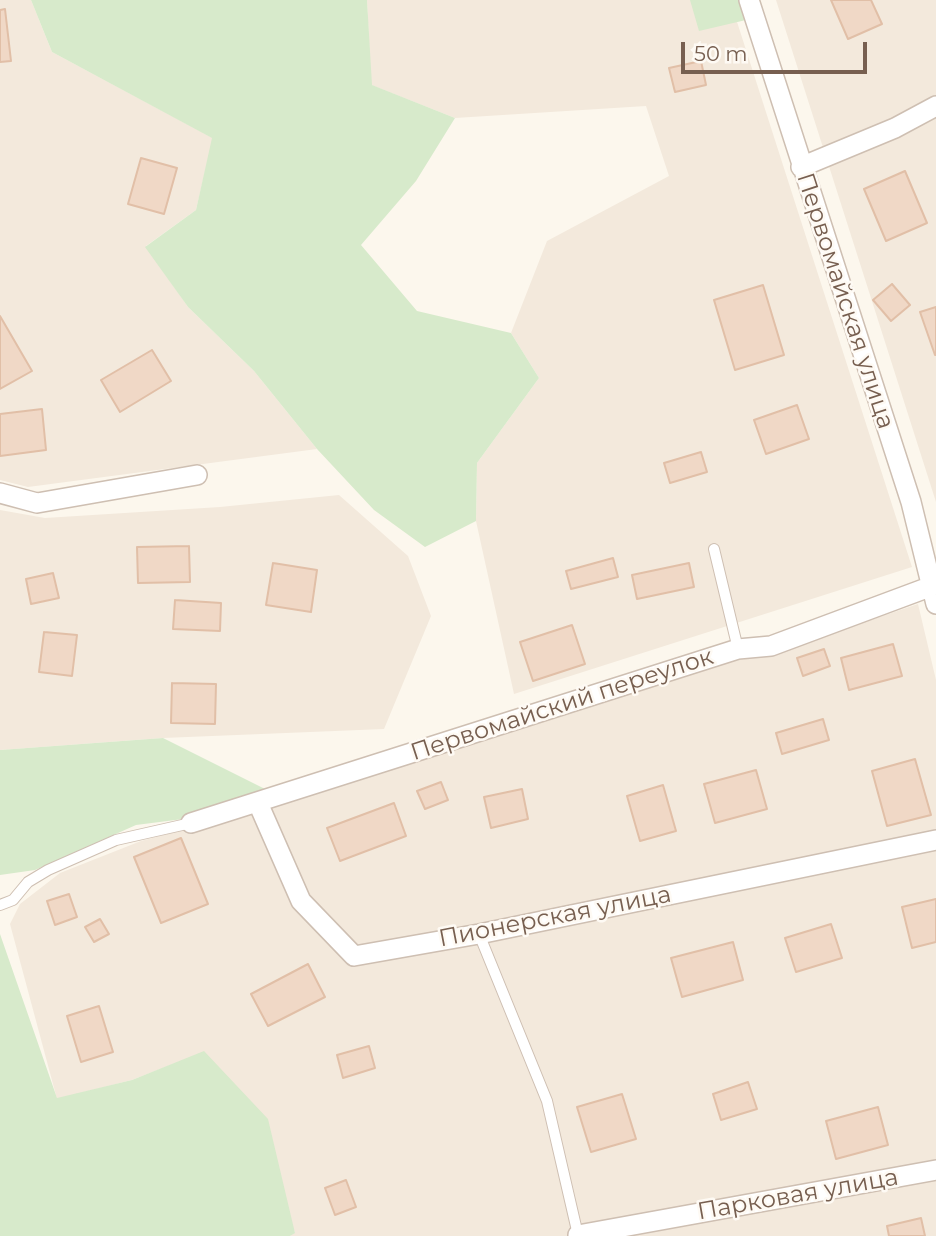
<!DOCTYPE html>
<meta charset="utf-8">
<style>
body{margin:0}
#map{position:relative;width:936px;height:1236px;overflow:hidden;background:#fcf7ed;font-family:Montserrat,sans-serif}
canvas{display:block}
.scale{position:absolute;left:681px;top:42px;width:186px;height:32px;box-sizing:border-box;border:4px solid #775f50;border-top:0;padding-left:9px;font-size:21px;line-height:24px;white-space:nowrap;color:#775f50;-webkit-text-stroke:5px #fefaf4;paint-order:stroke}
</style>
<div id="map">
<canvas width="936" height="1236"></canvas>
<div class="scale">50 m</div>
</div>
<script>
const context = document.querySelector('canvas').getContext('2d');
context.lineJoin = 'round';
function fill(path, color) { context.fillStyle = color; context.fill(path, 'evenodd'); }
const shape = rows => new Path2D(rows.map(r => 'M' + r).join(''));
function stroke(path, color, width, dash) { context.strokeStyle = color; context.lineWidth = width; context.lineCap = dash ? 'butt' : 'round'; context.setLineDash(dash || []); context.stroke(path); }
function write(font, color, halo, rows, align = 'center') {
  context.font = font + ' Montserrat,sans-serif'; context.lineWidth = 5; context.setLineDash([]); context.textBaseline = 'middle'; context.strokeStyle = halo; context.fillStyle = color; for (const [text, x, y, turn = 0] of rows) {
    context.save(); context.translate(x, y); context.rotate((+turn || 0) * Math.PI / 180); context.textAlign = isNaN(turn) ? turn : align; if (halo) context.strokeText(text, 0, 0); context.fillText(text, 0, 0); context.restore();
  }
}
const residential = shape([
 [0,0,31,0,52,52,213,138,196,210,146,246,188,307,254,371,317,449,28,487,0,480],
 [367,0,730,0,912,567,514,694,476,521,477,463,539,378,511,333,547,241,669,176,646,106,455,118,371,85],
 [776,0,936,0,936,502],
 [339,495,408,556,431,616,384,729,163,738,0,750,0,510,45,518,220,507],
 [918,604,936,680,936,1236,290,1236,295,1232,204,1052,132,1080,57,1099,10,924,20,904,60,873,141,841,228,818,734,661,771,654]
]);
const green = shape([
 [31,0,367,0,372,85,455,118,416,181,361,245,417,311,511,333,539,378,477,463,476,521,425,547,374,510,317,449,254,371,188,307,145,247,196,210,212,138,52,52],
 [690,0,741,0,746,20,699,31],
 [163,738,273,793,191,818,136,825,35,870,0,875,0,750],
 [0,934,57,1098,132,1080,204,1051,268,1119,295,1233,290,1236,0,1236]
]);
const building = shape([
 [831,0,871,0,882,24,848,39,831,0],
 [5,9,11,61,0,62,0,10,5,9],
 [701,61,706,85,675,92,669,68,701,61],
 [141,158,177,168,164,214,128,204,141,158],
 [905,171,927,223,886,241,864,189,905,171],
 [892,284,910,305,891,321,873,300,892,284],
 [763,285,784,355,735,370,714,300,763,285],
 [936,307,936,355,935,355,920,312,936,307],
 [0,316,32,371,0,389,0,316],
 [152,350,171,381,120,412,101,380,152,350],
 [797,405,809,439,766,454,754,420,797,405],
 [42,409,46,450,0,456,0,414,42,409],
 [701,452,707,472,670,483,664,463,701,452],
 [189,546,190,582,138,583,137,547,189,546],
 [613,558,618,577,571,589,566,571,613,558],
 [273,563,317,570,311,612,266,605,273,563],
 [689,563,694,587,637,599,632,575,689,563],
 [53,573,59,598,31,604,26,579,53,573],
 [175,600,221,603,220,631,173,629,175,600],
 [572,625,585,664,533,681,520,642,572,625],
 [44,632,77,635,72,676,39,672,44,632],
 [893,644,902,676,849,690,841,658,893,644],
 [824,649,830,666,803,676,797,658,824,649],
 [172,683,216,684,215,724,171,723,172,683],
 [823,719,829,740,782,754,776,733,823,719],
 [915,759,931,815,887,826,872,771,915,759],
 [756,770,767,809,715,823,704,784,756,770],
 [441,782,448,800,425,809,417,791,441,782],
 [663,785,676,831,640,841,627,796,663,785],
 [522,789,528,819,491,828,484,797,522,789],
 [394,803,406,836,340,861,327,828,394,803],
 [181,838,208,904,161,923,134,857,181,838],
 [69,894,77,917,55,925,47,901,69,894],
 [936,899,936,942,912,948,902,907,936,899],
 [100,919,109,934,94,942,85,927,100,919],
 [831,924,842,958,796,972,785,938,831,924],
 [733,942,743,980,682,997,671,958,733,942],
 [308,964,325,997,268,1026,251,994,308,964],
 [99,1006,113,1052,81,1062,67,1016,99,1006],
 [369,1046,375,1068,343,1078,337,1055,369,1046],
 [748,1082,757,1109,721,1120,713,1094,748,1082],
 [622,1094,636,1139,591,1152,577,1107,622,1094],
 [878,1107,888,1145,836,1159,826,1121,878,1107],
 [346,1180,356,1207,335,1215,325,1188,346,1180],
 [921,1218,925,1236,889,1236,887,1226,921,1218]
]);
const lane = shape([
 [714,549,738,649],
 [0,905,13,900,28,882,48,870,116,840,191,823],
 [479,934,547,1101,578,1235]
]);
const street = shape([
 [749,0,911,502,936,604],
 [801,167,895,128,936,106],
 [0,493,37,503,197,475],
 [258,803,301,901,354,956,479,934,936,840],
 [191,823,738,649,771,646,932,586],
 [578,1235,936,1170]
]);
const streetNames = [
 ["Первомайская улица",845,301,72],
 ["Первомайский переулок",562,705,-18],
 ["Пионерская улица",555,917,-11],
 ["Парковая улица",798,1195,-10]
];
fill(residential, '#f3e9dc');
fill(green, '#d7eacb');
fill(building, '#f0d8c6');
stroke(building, '#e1bfa7', 2);
stroke(lane, '#cebfb2', 12);
stroke(street, '#cebfb2', 22);
stroke(lane, '#fff', 10);
stroke(street, '#fff', 19);
write('24px', '#775f50', '#fefaf4', streetNames);
</script>
